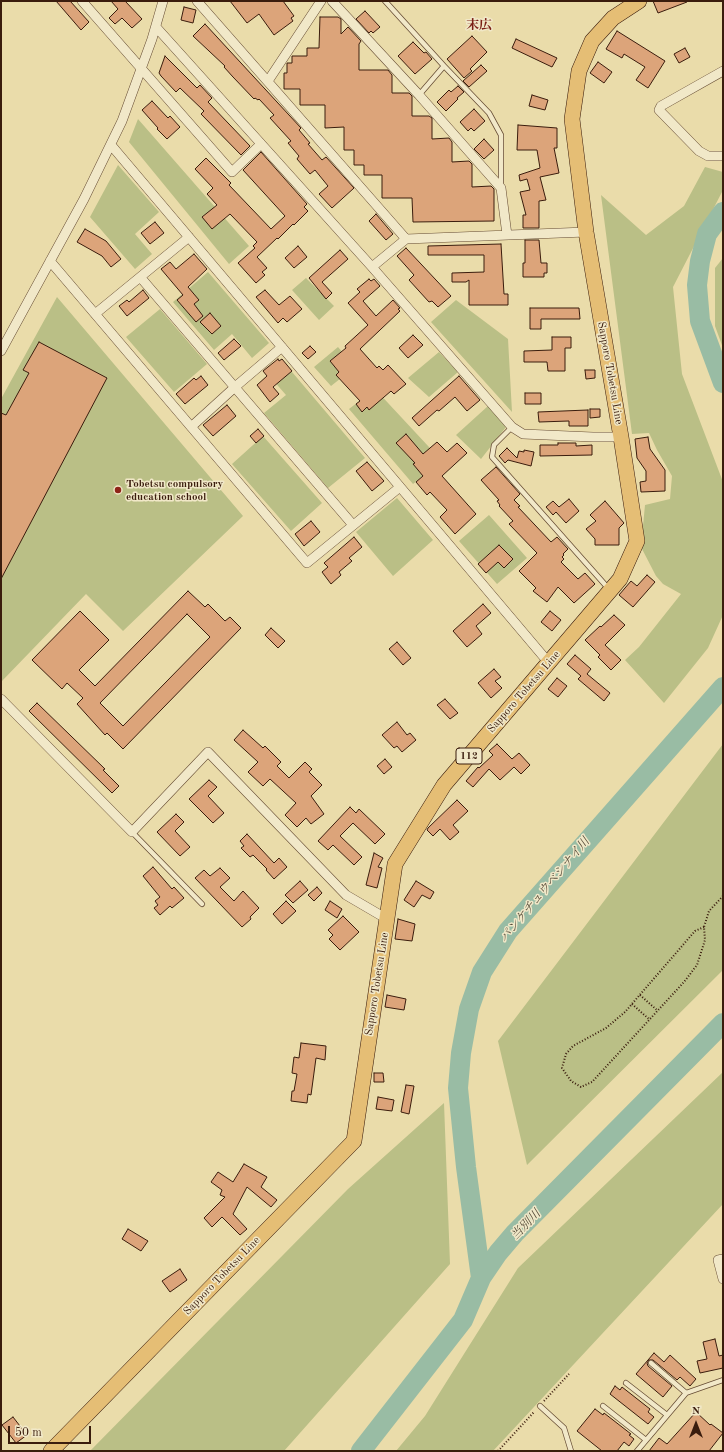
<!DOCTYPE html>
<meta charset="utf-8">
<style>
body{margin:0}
#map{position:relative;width:724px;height:1452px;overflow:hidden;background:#eadcaa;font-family:"Old Standard TT",serif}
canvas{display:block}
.frame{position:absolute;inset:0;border:2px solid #3a1c0d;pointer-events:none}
.north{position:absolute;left:676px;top:1404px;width:40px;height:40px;-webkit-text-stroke:3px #f1e8c8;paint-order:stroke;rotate:0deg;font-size:11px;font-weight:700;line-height:16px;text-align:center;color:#3a1c0d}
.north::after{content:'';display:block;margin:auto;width:14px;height:18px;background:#3a1c0d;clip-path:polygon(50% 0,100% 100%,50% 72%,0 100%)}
.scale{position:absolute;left:8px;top:1426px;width:83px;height:18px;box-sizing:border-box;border:2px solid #3a1c0d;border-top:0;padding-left:5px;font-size:12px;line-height:14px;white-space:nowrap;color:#3a1c0d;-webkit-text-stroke:3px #f1e8c8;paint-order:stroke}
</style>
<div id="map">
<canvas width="724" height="1452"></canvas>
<div class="frame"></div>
<div class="north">N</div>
<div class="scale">50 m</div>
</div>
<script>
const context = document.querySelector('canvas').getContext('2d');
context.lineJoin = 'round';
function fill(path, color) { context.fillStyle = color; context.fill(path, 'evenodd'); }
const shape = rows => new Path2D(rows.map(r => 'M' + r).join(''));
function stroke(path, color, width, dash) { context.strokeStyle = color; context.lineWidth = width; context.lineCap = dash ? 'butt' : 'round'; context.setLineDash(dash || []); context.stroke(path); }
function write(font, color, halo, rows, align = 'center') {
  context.font = font + ' "Old Standard TT","Noto Serif JP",serif'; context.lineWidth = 3; context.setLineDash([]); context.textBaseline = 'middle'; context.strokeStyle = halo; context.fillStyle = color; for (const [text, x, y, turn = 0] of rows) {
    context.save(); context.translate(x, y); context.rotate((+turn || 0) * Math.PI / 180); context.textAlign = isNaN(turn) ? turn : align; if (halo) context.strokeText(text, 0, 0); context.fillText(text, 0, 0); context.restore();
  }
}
const green = shape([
 [138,119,249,246,229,264,129,142],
 [118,165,159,212,135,234,152,254,135,269,90,217],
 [705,167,723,172,723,190,673,287,682,374,723,482,723,615,708,648,664,703,625,660,639,647,681,594,663,584,656,576,641,547,645,505,670,499,672,476,657,450,649,433,632,434,601,195,646,235,684,206],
 [723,258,723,348,715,326,715,268],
 [208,272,269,343,252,358,232,334,214,350,173,302],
 [306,278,334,306,319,320,292,290],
 [57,297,243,516,123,631,86,594,2,681,1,399],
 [456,300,508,339,512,412,431,322],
 [160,309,207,364,174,392,126,337],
 [338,347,355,367,331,386,314,367],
 [439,352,458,372,429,397,408,378],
 [281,359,365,458,328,488,264,413,286,395,265,371],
 [375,389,442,461,413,484,349,409],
 [488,406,506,427,481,459,456,435],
 [263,436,322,503,291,531,232,464],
 [397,498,433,540,393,576,356,532],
 [489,515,527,558,497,584,459,541],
 [723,744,723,970,527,1165,498,1041],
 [723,1072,723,1204,493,1451,396,1451,425,1416,518,1268],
 [444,1103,450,1264,284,1451,90,1451,348,1189]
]);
const river = shape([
 [723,212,707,234,700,261,697,285,700,321,723,383],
 [481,1278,466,1167,458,1088,461,1053,469,1009,482,972,508,931,723,687],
 [361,1451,463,1320,481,1278,498,1253,515,1233,723,1023]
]);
const building = shape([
 [56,1,70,1,89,22,81,30,56,1],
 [111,1,125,1,142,19,132,28,122,18,115,24,109,18,118,9,111,1],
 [230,1,283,1,294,16,291,18,293,21,274,35,259,14,247,23,230,1],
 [653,1,687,1,687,2,658,13,653,1],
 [184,7,196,10,193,23,181,20,184,7],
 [365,11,380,27,373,33,371,31,369,33,356,19,365,11],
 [320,17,338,17,341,19,341,34,348,27,361,41,359,44,359,70,388,70,392,75,392,93,409,93,412,96,412,116,429,116,432,118,432,139,449,138,452,142,452,162,469,161,472,164,472,187,491,186,494,189,494,221,413,222,412,198,382,198,382,175,364,175,364,165,354,165,354,150,344,150,344,127,325,128,325,105,300,105,300,89,284,89,284,73,287,73,287,63,292,63,292,56,307,56,307,48,319,48,320,17],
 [205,24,301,128,299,130,310,143,308,144,322,160,326,157,354,188,332,208,319,194,328,186,315,170,310,174,297,159,299,156,288,143,291,141,270,118,274,115,259,99,258,100,255,98,254,99,233,77,224,67,225,66,193,36,205,24],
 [617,31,665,61,648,88,636,80,645,67,624,54,622,58,606,49,617,31],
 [472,36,487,52,470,69,472,71,464,78,447,59,472,36],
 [516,39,557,58,552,67,512,48,516,39],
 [413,42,424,53,426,52,432,59,415,74,398,56,413,42],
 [685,48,690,57,679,63,674,54,685,48],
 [165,56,197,88,200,85,212,98,208,102,250,146,241,155,201,114,204,111,180,88,176,92,161,76,159,73,165,56],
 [598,62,612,72,604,83,590,73,598,62],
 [481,65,487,71,469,87,463,81,481,65],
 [458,86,464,92,457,98,458,99,446,111,437,102,449,90,451,92,458,86],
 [532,95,548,100,545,110,529,106,532,95],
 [152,101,168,118,170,116,180,127,167,139,157,129,158,128,142,110,152,101],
 [474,109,485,121,474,131,471,128,468,131,460,122,474,109],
 [518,125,557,128,557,148,554,148,559,173,540,177,546,200,539,201,539,228,523,228,523,215,526,215,520,192,530,190,527,179,520,181,519,175,540,168,537,150,517,150,518,125],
 [484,139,494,150,484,159,474,149,484,139],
 [261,152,307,204,304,207,308,211,294,225,293,224,278,239,277,238,257,257,267,268,262,272,265,275,256,283,238,263,255,248,253,246,257,242,230,214,212,229,202,217,217,205,207,194,213,188,195,169,206,158,231,183,229,185,271,229,285,216,243,170,261,152],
 [376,214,393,234,386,240,369,221,376,214],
 [155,222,164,233,150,244,141,233,155,222],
 [85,229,106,241,121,259,111,267,102,256,77,242,85,229],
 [525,240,539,240,541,263,547,263,547,273,544,273,544,277,523,277,523,263,525,263,525,240],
 [501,244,504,294,508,294,508,305,469,305,469,280,466,282,452,282,452,273,484,272,484,255,428,255,428,246,501,244],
 [298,246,307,257,294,268,285,258,298,246],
 [406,248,451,296,438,307,432,301,429,302,409,280,414,275,397,256,406,248],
 [340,250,348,259,322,282,332,293,326,299,309,278,340,250],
 [194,254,207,269,188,287,199,300,194,304,203,316,196,322,177,300,183,295,161,269,170,262,176,269,194,254],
 [369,279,371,281,374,279,380,286,363,301,376,316,393,300,400,308,398,309,400,311,360,349,377,368,379,366,383,370,388,365,406,384,394,394,391,391,369,410,367,407,362,412,356,404,360,401,336,375,339,372,330,361,346,348,345,346,368,325,348,303,360,292,357,289,369,279],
 [143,290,149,298,127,316,119,306,127,300,129,302,143,290],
 [265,290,279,305,290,296,302,309,287,322,283,318,278,323,256,297,265,290],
 [530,308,579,308,580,319,541,319,541,329,530,329,530,308],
 [210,313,221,326,212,334,200,322,210,313],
 [413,335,423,345,408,358,399,348,413,335],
 [552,337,571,337,571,348,565,348,565,371,548,371,547,362,524,362,524,351,552,350,552,337],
 [234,339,241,346,224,360,218,353,234,339],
 [39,342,107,378,1,579,1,413,6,415,29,373,23,370,39,342],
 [310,346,316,352,308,359,302,353,310,346],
 [278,359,279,361,282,359,292,371,273,387,279,394,270,402,257,385,267,376,263,371,278,359],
 [585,370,595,370,595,378,586,379,585,370],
 [201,376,208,385,185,404,176,394,194,378,196,380,201,376],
 [459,376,480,400,467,411,455,397,439,411,437,410,419,426,412,418,459,376],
 [525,393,541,393,541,404,525,404,525,393],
 [227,405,236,416,213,436,203,425,227,405],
 [590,409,600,409,600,417,590,418,590,409],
 [588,410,588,426,569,426,569,421,539,422,538,412,588,410],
 [258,429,264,436,256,443,250,436,258,429],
 [406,434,423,454,437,442,447,452,457,443,467,453,442,476,476,514,455,534,440,517,447,510,430,492,427,495,416,482,423,476,413,464,415,463,396,443,406,434],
 [648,437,650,449,665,470,665,491,641,492,640,482,646,481,646,471,637,458,635,439,648,437],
 [558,443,576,443,576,446,592,445,592,455,540,456,540,445,558,445,558,443],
 [507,448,517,458,519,451,524,452,524,450,534,452,531,466,508,460,505,463,499,456,507,448],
 [367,462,384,481,372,491,356,471,367,462],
 [496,467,520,494,514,500,520,506,518,507,551,542,557,537,568,549,563,554,564,555,562,557,564,559,561,562,578,579,585,573,595,584,574,603,558,587,547,602,533,591,536,588,519,571,537,553,509,524,513,521,499,506,500,505,497,501,499,500,481,480,496,467],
 [569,499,579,511,566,523,556,512,553,515,546,507,553,501,559,507,569,499],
 [605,501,624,523,619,528,619,545,595,545,595,539,586,529,596,521,590,515,605,501],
 [311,521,320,532,304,546,295,534,311,521],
 [354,537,362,547,349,558,352,561,339,572,341,575,331,584,322,572,328,567,324,563,354,537],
 [499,545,513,559,504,568,498,562,486,573,478,564,499,545],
 [647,575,655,582,633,607,619,595,631,581,637,586,647,575],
 [188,591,205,607,208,604,225,621,230,617,241,628,123,749,107,733,105,735,77,704,83,698,67,683,62,689,32,660,80,611,109,640,79,670,95,686,188,591],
 [187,614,210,637,123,726,100,703,187,614],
 [483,604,491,613,476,626,482,634,467,647,453,631,483,604],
 [550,611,561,620,552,631,541,622,550,611],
 [614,615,625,625,605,645,621,660,611,670,598,657,600,655,585,640,600,626,601,627,614,615],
 [271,628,285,641,278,648,265,635,271,628],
 [397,642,411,658,403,665,389,649,397,642],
 [575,655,591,669,587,674,610,693,604,701,578,679,581,676,567,664,575,655],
 [494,669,501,677,495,681,502,688,491,698,478,683,494,669],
 [557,678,567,686,558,697,548,689,557,678],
 [445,699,458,713,450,719,437,705,445,699],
 [37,703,105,769,103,770,119,786,112,793,29,711,37,703],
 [397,722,407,735,410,733,416,740,402,752,397,746,394,748,382,735,397,722],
 [243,730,263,748,265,746,281,762,277,766,289,778,305,762,312,769,309,772,322,785,311,796,324,814,311,824,306,818,297,827,285,815,296,803,270,779,263,786,248,772,258,762,234,740,243,730],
 [497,744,512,759,519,753,530,765,521,774,514,767,500,780,489,769,473,787,466,781,478,767,479,768,493,755,489,751,497,744],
 [385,759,392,767,384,774,377,766,385,759],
 [209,780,217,787,208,796,224,813,213,823,189,799,209,780],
 [457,800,468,811,453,825,459,832,450,840,440,829,433,836,427,830,428,828,457,800],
 [350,807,356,813,359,809,385,834,375,844,353,823,340,836,362,857,354,865,333,845,328,850,318,841,350,807],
 [176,814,184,822,175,831,190,847,180,856,157,832,176,814],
 [247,834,274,863,279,858,287,867,274,879,266,870,267,869,253,855,250,857,241,848,244,846,240,841,247,834],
 [374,853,383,858,378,867,382,868,377,888,366,885,374,853],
 [153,867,172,889,174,887,184,898,172,908,170,906,160,915,154,908,158,905,155,901,160,897,143,876,153,867],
 [220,868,230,878,220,887,234,901,243,891,259,908,250,917,251,919,242,927,195,878,204,870,210,876,220,868],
 [300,881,308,890,293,903,285,895,300,881],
 [416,881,434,892,430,899,422,895,414,907,404,900,416,881],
 [317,887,322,893,314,901,308,895,317,887],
 [286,901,296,911,282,924,273,914,286,901],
 [330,901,342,909,337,918,325,910,330,901],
 [343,916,359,932,340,950,329,939,333,935,328,930,343,916],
 [398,919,415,924,412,941,395,939,398,919],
 [387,995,406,999,404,1010,385,1007,387,995],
 [301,1043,326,1046,325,1060,316,1058,311,1095,308,1094,307,1103,291,1101,292,1091,294,1091,297,1074,292,1073,294,1057,299,1058,301,1043],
 [374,1073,383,1073,384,1082,374,1082,374,1073],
 [406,1085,414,1086,409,1114,401,1112,406,1085],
 [378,1097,394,1100,392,1111,376,1109,378,1097],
 [244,1164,267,1177,261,1187,277,1200,271,1207,247,1187,233,1214,247,1229,240,1235,222,1217,212,1227,204,1218,225,1197,220,1195,222,1190,211,1182,218,1172,233,1182,244,1164],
 [128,1229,148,1241,141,1251,122,1239,128,1229],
 [180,1269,187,1280,170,1292,162,1281,180,1269],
 [715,1339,719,1356,723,1355,723,1368,700,1373,697,1361,707,1359,703,1342,715,1339],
 [654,1353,664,1362,670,1355,696,1379,690,1386,680,1377,677,1380,653,1360,649,1360,647,1363,648,1366,672,1386,663,1397,636,1374,654,1353],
 [615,1386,620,1390,622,1387,650,1409,648,1412,654,1417,648,1424,610,1394,615,1386],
 [595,1409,603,1415,604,1413,631,1434,629,1435,634,1439,629,1446,624,1442,617,1451,602,1451,577,1431,595,1409],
 [696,1412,710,1425,711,1424,723,1433,709,1451,649,1451,659,1438,667,1444,696,1412],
 [13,1417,27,1435,16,1443,2,1425,13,1417]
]);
const path = shape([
 [704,927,695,931,625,1012,606,1028,573,1046,566,1054,562,1068,571,1081,581,1087,592,1082,684,982,697,965,705,940,704,927,709,911,723,896],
 [640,995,658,1011],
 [632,1004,650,1020],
 [544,1401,569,1374],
 [498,1451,534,1412]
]);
const service = shape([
 [385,1,444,66,419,95],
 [444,66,489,113,501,135,501,187],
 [512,427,494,445,492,457,608,588],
 [132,832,202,904],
 [651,1363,686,1393,723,1380],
 [626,1383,667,1415],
 [540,1406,564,1428,571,1451],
 [603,1406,646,1440],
 [637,1451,686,1393]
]);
const minor = shape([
 [82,1,232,172,261,144],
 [197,1,406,239],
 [332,1,419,95,501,188,507,235],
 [156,27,372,267,512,427,523,434,593,437,621,437],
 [723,71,661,106,659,110,699,151,708,156,723,156],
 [268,81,321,1],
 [111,145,549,663],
 [50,261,307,563,400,487],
 [372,267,406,239,586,232],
 [141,278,353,525],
 [95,314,189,237],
 [1,351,84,199,122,121,152,39,163,1],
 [191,427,235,387,282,347],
 [1,699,132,832,208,752,346,895,387,919],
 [723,1259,718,1260,723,1279]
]);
const primary = shape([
 [51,1451,354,1141,395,864,444,785,620,579,637,541,621,437,586,232,572,119,579,71,592,41,613,18,639,1]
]);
const markers = [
 [118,490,4,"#8f2418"]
];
const shields = [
 [469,756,26]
];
const shieldNames = [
 ["112",469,756]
];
const streetNames = [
 ["Sapporo Tobetsu Line",610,373,80],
 ["Sapporo Tobetsu Line",524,692,-49],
 ["Sapporo Tobetsu Line",377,984,-81],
 ["Sapporo Tobetsu Line",222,1276,-46]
];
const poiNames = [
 ["Tobetsu compulsory",126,484],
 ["education school",126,497]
];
const waterNames = [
 ["パンケチュウベシナイ川",545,890,-50],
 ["当別川",526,1225,-46]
];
const quarterNames = [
 ["末広",479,26]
];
fill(green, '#babf86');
stroke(river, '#99bca4', 20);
fill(building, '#dca47a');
stroke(building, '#3a1c0d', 1);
stroke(service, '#664c34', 6);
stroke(minor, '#664c34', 10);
stroke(primary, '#3a1c0d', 16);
stroke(path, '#3a1c0d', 2, [1, 2]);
stroke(service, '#f1e8c8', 4.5);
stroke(minor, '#f1e8c8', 9);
stroke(primary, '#e5be75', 15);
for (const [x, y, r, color] of markers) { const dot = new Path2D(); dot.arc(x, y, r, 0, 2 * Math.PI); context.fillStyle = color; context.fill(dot); stroke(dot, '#f1e8c8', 1.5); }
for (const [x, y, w] of shields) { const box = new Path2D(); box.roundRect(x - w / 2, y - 8, w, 16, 3); context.fillStyle = '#f1e8c8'; context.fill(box); stroke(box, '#3a1c0d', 1); }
write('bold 10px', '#3a1c0d', null, shieldNames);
write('11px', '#3a1c0d', '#f1e8c8', streetNames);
write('bold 11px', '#3a1c0d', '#f1e8c8', poiNames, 'left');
write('italic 12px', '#564c3a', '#f1e8c8', waterNames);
write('bold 13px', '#7a1f14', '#f1e8c8', quarterNames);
</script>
